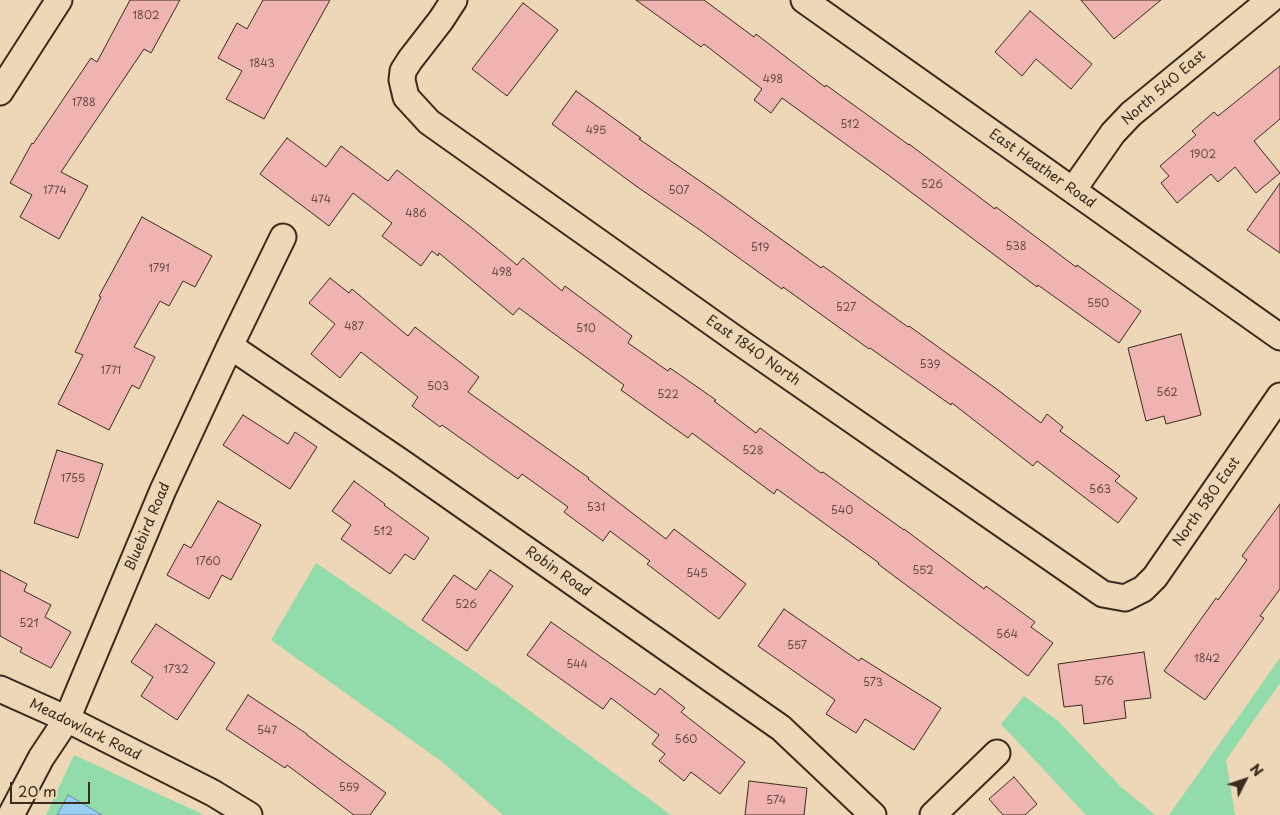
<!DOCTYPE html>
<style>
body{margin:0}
#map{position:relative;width:1280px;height:815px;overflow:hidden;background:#edd7b6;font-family:"Playpen Sans",sans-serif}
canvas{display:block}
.north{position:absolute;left:1220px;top:755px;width:50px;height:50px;-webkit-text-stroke:4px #edd7b6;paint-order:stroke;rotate:49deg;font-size:14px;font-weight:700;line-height:20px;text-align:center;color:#3b2a1e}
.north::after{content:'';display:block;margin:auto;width:18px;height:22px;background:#3b2a1e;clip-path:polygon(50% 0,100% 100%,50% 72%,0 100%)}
.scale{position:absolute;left:10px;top:782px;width:80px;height:22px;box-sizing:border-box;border:2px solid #3b2a1e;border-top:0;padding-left:6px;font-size:15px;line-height:18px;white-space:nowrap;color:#3b2a1e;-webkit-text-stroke:4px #edd7b6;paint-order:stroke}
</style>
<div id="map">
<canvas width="1280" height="815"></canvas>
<div class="north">N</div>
<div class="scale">20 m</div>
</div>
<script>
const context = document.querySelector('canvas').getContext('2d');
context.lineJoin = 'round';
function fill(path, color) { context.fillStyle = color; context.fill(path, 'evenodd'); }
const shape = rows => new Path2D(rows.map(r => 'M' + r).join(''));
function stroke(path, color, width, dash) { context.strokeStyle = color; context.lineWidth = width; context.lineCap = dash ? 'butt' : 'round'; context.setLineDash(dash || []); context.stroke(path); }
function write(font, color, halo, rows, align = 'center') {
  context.font = font + ' "Playpen Sans",sans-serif'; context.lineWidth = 4; context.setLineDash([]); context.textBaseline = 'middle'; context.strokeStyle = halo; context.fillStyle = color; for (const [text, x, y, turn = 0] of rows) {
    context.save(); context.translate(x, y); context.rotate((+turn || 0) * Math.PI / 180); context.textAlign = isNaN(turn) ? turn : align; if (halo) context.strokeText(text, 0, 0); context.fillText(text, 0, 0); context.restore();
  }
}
const green = shape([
 [316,563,500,689,671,815,503,815,441,761,271,640],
 [1280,658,1280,683,1226,760,1235,815,1169,815],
 [1024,696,1058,721,1121,787,1155,815,1086,815,1001,724],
 [74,755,202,814,202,815,46,815]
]);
const water = shape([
 [68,795,102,815,57,815,68,795]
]);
const building = shape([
 [130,0,180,0,151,53,144,49,61,172,88,186,59,239,20,217,32,195,10,183,32,143,33,144,91,58,97,62,130,0],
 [263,0,330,0,264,119,226,99,242,71,218,58,237,23,247,29,263,0],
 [636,0,704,0,754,37,756,34,825,87,826,85,909,145,909,144,995,209,996,207,1076,267,1077,265,1141,311,1119,343,1038,285,1037,287,887,174,782,98,771,113,754,100,762,89,704,44,701,47,636,0],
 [1081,0,1161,0,1114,39,1081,0],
 [523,3,558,30,507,96,472,69,523,3],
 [1030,11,1092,64,1071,89,1036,59,1022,76,995,52,1030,11],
 [1280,66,1280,119,1254,141,1280,173,1256,193,1235,167,1218,182,1211,174,1177,203,1161,183,1169,176,1160,166,1196,135,1192,131,1214,112,1218,116,1280,66],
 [576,91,641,138,639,139,723,197,821,268,823,266,908,327,909,326,998,390,1041,423,1047,414,1063,427,1060,431,1120,476,1115,481,1137,498,1118,523,1037,461,1033,466,952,403,951,405,870,348,869,349,783,287,782,289,700,230,636,186,552,124,576,91],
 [287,138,326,167,341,146,388,181,397,170,472,228,517,265,523,258,562,291,565,286,632,336,628,343,668,371,670,368,716,400,714,401,756,433,760,428,821,473,823,472,904,530,904,529,984,589,986,586,1035,622,1031,627,1053,643,1028,676,878,564,879,563,777,489,774,494,692,433,688,438,621,390,624,385,519,308,513,315,439,253,438,256,432,251,421,266,382,236,392,223,353,193,329,226,260,174,287,138],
 [1280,183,1280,253,1247,230,1280,183],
 [142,217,212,256,195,287,183,281,169,306,160,301,134,347,155,357,139,389,132,385,109,430,58,404,83,355,75,352,101,297,99,296,142,217],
 [330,278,349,293,352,289,408,336,415,327,479,377,468,392,589,478,588,479,666,539,674,529,746,584,719,619,647,564,650,561,610,531,603,541,564,512,568,507,522,474,518,479,442,425,440,427,412,406,418,397,361,352,340,378,311,354,335,324,309,303,330,278],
 [1181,334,1201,415,1166,424,1164,416,1146,421,1128,348,1181,334],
 [243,415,288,444,295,432,317,447,290,489,223,445,243,415],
 [57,450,103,464,78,538,34,523,57,450],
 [354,481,385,504,384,505,429,538,414,560,405,554,390,574,341,539,351,525,332,511,354,481],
 [218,501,261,525,231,580,222,575,209,599,167,575,184,544,191,548,218,501],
 [1280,504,1280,589,1260,616,1264,618,1205,700,1164,671,1216,598,1218,600,1247,560,1242,556,1280,504],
 [0,570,27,584,24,591,51,605,45,617,71,632,51,668,20,652,22,648,0,636,0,570],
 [490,570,513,586,467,651,422,620,454,575,476,590,490,570],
 [784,609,859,661,861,658,941,708,914,750,865,719,856,733,826,714,835,700,758,646,784,609],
 [551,622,655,695,660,688,685,708,681,712,745,762,720,794,691,772,684,781,659,761,665,754,652,744,659,735,611,698,603,709,527,655,551,622],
 [156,624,215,663,177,720,141,696,153,677,131,662,156,624],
 [1144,652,1151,698,1124,701,1126,718,1084,724,1082,705,1064,707,1058,664,1144,652],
 [248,695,307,734,307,735,386,793,370,815,354,815,287,765,285,768,226,729,248,695],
 [1014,777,1037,804,1025,815,1003,815,989,799,1014,777],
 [749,781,807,788,804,815,745,815,749,781]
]);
const minor = shape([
 [454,0,441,20,410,60,403,71,402,80,406,97,429,122,741,343,1103,594,1125,598,1143,589,1155,577,1280,396],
 [804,0,1280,337],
 [0,92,59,0],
 [1073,190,1113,133,1131,114,1270,0],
 [230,346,401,462,781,728,873,815],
 [0,689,67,719,213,793,249,815],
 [11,815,41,758,67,719,163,490,230,346,283,237],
 [933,815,997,753]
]);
const numberNames = [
 ["1802",146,16],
 ["1843",262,64],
 ["498",773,80],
 ["1788",84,103],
 ["512",850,125],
 ["495",596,131],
 ["1902",1203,155],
 ["526",932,185],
 ["1774",55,191],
 ["507",679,191],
 ["474",321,200],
 ["486",416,214],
 ["538",1016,247],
 ["519",760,248],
 ["1791",159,269],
 ["498",502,273],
 ["550",1098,304],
 ["527",846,308],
 ["487",354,327],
 ["510",586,329],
 ["539",930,365],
 ["1771",111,371],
 ["503",438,387],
 ["562",1167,393],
 ["522",668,395],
 ["528",753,451],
 ["1755",73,479],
 ["563",1100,490],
 ["531",596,508],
 ["540",842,511],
 ["512",383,532],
 ["1760",208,562],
 ["552",923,571],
 ["545",697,574],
 ["526",466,605],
 ["521",29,624],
 ["564",1007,635],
 ["557",797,646],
 ["1842",1207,659],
 ["544",577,665],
 ["1732",176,670],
 ["576",1104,682],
 ["573",873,683],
 ["547",267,731],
 ["560",686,740],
 ["559",349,788],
 ["574",776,801]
];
const streetNames = [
 ["North 540 East",1164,88,-41],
 ["East Heather Road",1042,169,35],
 ["East 1840 North",753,351,35],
 ["North 580 East",1207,502,-55],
 ["Bluebird Road",148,527,-67],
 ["Robin Road",558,572,35],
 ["Meadowlark Road",85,730,26]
];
fill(green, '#92dbab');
fill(water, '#98cff7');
stroke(water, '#738da0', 1);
fill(building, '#efb4b1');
stroke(building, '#3b2a1e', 1);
stroke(minor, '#3b2a1e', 29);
stroke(minor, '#edd7b6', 25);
write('11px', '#684c43', null, numberNames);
write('14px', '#3b2a1e', '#edd7b6', streetNames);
</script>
